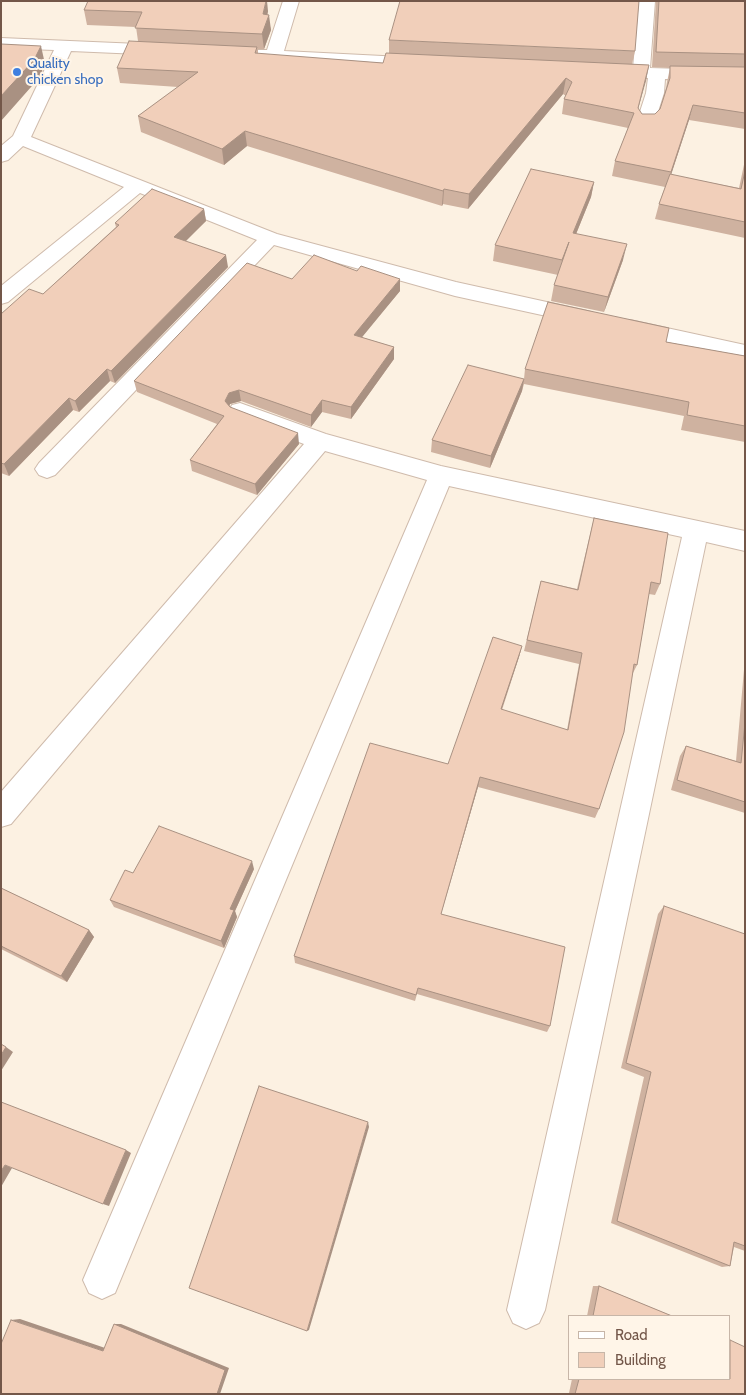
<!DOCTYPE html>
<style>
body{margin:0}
#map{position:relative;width:746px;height:1395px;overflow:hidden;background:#fcf1e2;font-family:Cabin,sans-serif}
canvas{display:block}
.frame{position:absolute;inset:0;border:2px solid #735749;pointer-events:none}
.legend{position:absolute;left:568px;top:1315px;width:162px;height:65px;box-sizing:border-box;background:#fff5e8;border:1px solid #c7b6a8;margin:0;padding:6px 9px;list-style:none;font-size:15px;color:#735749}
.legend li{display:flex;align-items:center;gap:10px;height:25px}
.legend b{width:25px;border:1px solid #c7b6a8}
</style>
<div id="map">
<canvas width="746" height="1395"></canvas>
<div class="frame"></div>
<ul class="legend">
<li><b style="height:6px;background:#fff"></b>Road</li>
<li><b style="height:14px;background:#f1cfba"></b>Building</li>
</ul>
</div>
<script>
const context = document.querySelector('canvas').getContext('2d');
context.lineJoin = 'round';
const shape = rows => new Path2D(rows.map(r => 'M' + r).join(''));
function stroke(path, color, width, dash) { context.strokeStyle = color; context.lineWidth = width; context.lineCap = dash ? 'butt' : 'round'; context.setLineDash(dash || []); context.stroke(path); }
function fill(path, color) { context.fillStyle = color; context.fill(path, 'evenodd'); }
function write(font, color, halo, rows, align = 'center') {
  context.font = font + ' Cabin,sans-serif'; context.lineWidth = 4; context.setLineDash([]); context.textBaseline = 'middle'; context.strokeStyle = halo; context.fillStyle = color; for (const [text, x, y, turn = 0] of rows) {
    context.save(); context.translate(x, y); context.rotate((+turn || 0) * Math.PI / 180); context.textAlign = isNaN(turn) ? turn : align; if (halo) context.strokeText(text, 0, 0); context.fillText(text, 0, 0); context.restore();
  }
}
const minor = shape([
 [283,1,299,1,284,51,422,58,428,59,431,63,428,67,422,68,246,58,244,54,246,50,267,50,283,1],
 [639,1,655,1,650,68,745,71,745,81,665,79,664,93,654,124,651,128,639,128,636,124,646,93,648,78,610,77,604,76,601,72,604,68,610,67,633,68,639,1],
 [1,38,162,45,168,46,170,50,168,54,162,55,71,51,31,137,277,234,456,282,583,310,591,312,594,317,591,322,583,324,455,296,274,245,55,475,47,478,39,475,35,469,39,463,257,240,140,193,8,302,1,304,1,286,124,187,23,146,8,160,1,162,1,146,13,136,54,50,1,48,1,38],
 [630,320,745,345,745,359,622,332,619,327,622,322,630,320],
 [240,403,326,434,441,466,745,531,745,551,706,542,545,1310,539,1323,526,1329,513,1323,507,1310,682,537,449,486,115,1293,102,1299,89,1293,83,1280,427,480,325,451,11,824,1,827,1,792,304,444,232,417,229,411,232,405,240,403]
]);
const wall = shape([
 [656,1,745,1,745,129,689,120,671,175,739,188,745,160,745,238,655,219,659,204,665,187,612,176,615,161,628,128,562,114,564,99,566,96,563,94,468,209,443,204,442,206,247,146,224,165,141,132,138,116,178,87,120,83,117,68,138,41,136,27,87,25,84,10,268,11,267,15,271,30,264,49,258,49,258,54,383,63,389,53,389,40,635,51,632,64,649,65,638,109,642,114,655,114,660,109,666,88,667,82,670,68,652,67],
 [594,182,591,197,576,234,623,260,604,312,551,301,554,285,558,275,493,261,495,245],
 [204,209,206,221,185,241,228,267,115,383,110,381,79,412,73,410,9,476,1,473,1,314,43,294,116,227,115,223],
 [292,279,400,291,361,337,394,347,394,359,351,419,322,412,311,427,241,401,230,404,229,407,299,444,257,495,192,471,190,460,217,424,137,392,134,381],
 [666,342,745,356,745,442,681,430,684,416,524,384,522,391,490,468,431,452,432,440,524,379,525,369],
 [594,518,660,584,655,595,649,594,637,665,632,675,599,809,595,818,478,787,441,914,550,1026,547,1032,417,994,415,1001,295,963,294,956,448,764,522,646,519,657,502,710,567,730,579,664,524,651,541,581,577,589],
 [745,658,745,813,671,790,680,756,686,746,736,761],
 [254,869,235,911,237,917,224,948,114,907,110,900,133,873],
 [1,888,89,930,94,937,67,982,1,949],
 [664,906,745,1170,745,1251,734,1247,730,1266,722,1267,611,1223,644,1077,621,1068,658,914],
 [593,1286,599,1286,672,1316,587,1316],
 [572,1379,730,1379,745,1394,571,1394,569,1393]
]);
const shadedWall = shape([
 [266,1,267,1,268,11,265,27,269,15,271,30,264,49,262,34,263,14],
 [41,46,45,64,39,78,1,121,1,96],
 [649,65,646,81,634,123,638,108],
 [566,78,563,94,468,209,469,194],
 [693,105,689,120,667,187,671,172],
 [245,131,247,146,224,165,222,149],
 [594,182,591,197,570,249,573,233],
 [444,189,443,204,442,206,443,191],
 [204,209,206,221,177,250,174,237],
 [627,244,623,260,604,312,608,297],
 [226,255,228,267,115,383,111,371],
 [400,279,400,291,354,347,354,335],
 [394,347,394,359,351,419,351,407],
 [107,369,110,381,79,412,75,401],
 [524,379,522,391,490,468,491,456],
 [239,390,241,401,230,404,227,412,225,401,229,393],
 [69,398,73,410,9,476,4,464],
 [322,400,322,412,311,427,311,415],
 [298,433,299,444,257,495,255,484],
 [522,646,519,657,498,720,501,709],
 [480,777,478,787,439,921,441,914],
 [252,861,254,869,235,911,237,917,224,948,221,941,230,909],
 [89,930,94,937,67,982,61,976],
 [6,1047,13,1052,1,1071,1,1055],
 [368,1122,369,1127,309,1330,307,1331],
 [126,1150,131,1153,109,1206,103,1204],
 [5,1165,12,1168,1,1187,1,1171],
 [20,1319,111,1350,103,1351,11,1320],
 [114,1324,121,1324,229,1368,220,1394,217,1394]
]);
const building = shape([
 [88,1,266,1,263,14,269,15,262,34,135,28,142,12,84,10,88,1],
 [400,1,639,1,635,51,389,40,400,1],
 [659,1,745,1,745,54,656,52,659,1],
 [129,41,257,47,255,53,383,63,386,53,649,65,638,108,642,114,655,114,660,109,670,78,670,66,745,67,745,113,693,105,671,172,615,161,634,113,564,99,572,82,566,78,469,194,444,189,443,191,245,131,222,149,138,116,198,72,117,68,129,41],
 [1,44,41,46,34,60,1,96,1,44],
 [531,169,594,182,573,233,627,244,608,297,554,285,569,242,562,260,495,245,531,169],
 [745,171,745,222,659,204,670,174,741,189,745,171],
 [152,189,204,209,174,237,226,255,111,371,107,369,75,401,69,398,4,464,1,463,1,314,29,289,43,294,119,225,115,223,152,189],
 [314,255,357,271,361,266,400,279,354,335,394,347,351,407,322,400,311,415,239,390,229,393,225,401,230,407,298,433,255,484,190,460,224,416,134,381,247,263,292,279,314,255],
 [548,302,669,328,666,342,745,356,745,426,687,415,689,402,525,369,548,302],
 [468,365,524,379,491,456,432,440,468,365],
 [594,518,668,533,660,584,651,582,637,665,634,664,624,732,599,809,480,777,441,914,565,947,550,1026,418,988,416,995,294,956,370,743,448,764,493,637,522,646,501,709,568,730,582,653,527,640,541,581,578,590,594,518],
 [745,723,745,802,677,780,686,746,741,763,745,723],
 [159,826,252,861,230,909,234,910,221,941,110,900,125,870,133,873,159,826],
 [1,888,89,930,61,976,1,946,1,888],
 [664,906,745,934,745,1246,734,1242,730,1266,617,1221,651,1072,626,1063,664,906],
 [1,1044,6,1047,1,1055,1,1044],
 [259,1086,368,1122,307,1331,189,1288,259,1086],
 [1,1102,126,1150,103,1204,5,1165,1,1171,1,1102],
 [599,1286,672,1316,593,1316,599,1286],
 [11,1320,103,1351,114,1324,225,1370,217,1394,1,1394,1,1344,11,1320],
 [730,1340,745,1347,745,1394,575,1394,579,1379,730,1379,730,1340]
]);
const markers = [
 [17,72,5,"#3f7fe0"]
];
const farShopnames = [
 ["Quality",27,64],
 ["chicken shop",27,80]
];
stroke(minor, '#cfbbac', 2);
fill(minor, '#fff');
fill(wall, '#cfb2a0');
fill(shadedWall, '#a99182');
fill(building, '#f1cfba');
stroke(building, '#a99182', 1);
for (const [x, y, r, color] of markers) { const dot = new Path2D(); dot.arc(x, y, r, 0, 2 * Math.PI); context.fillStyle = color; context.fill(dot); stroke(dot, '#fff5e8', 2); }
write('14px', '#366cbe', '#fff5e8', farShopnames, 'left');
</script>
